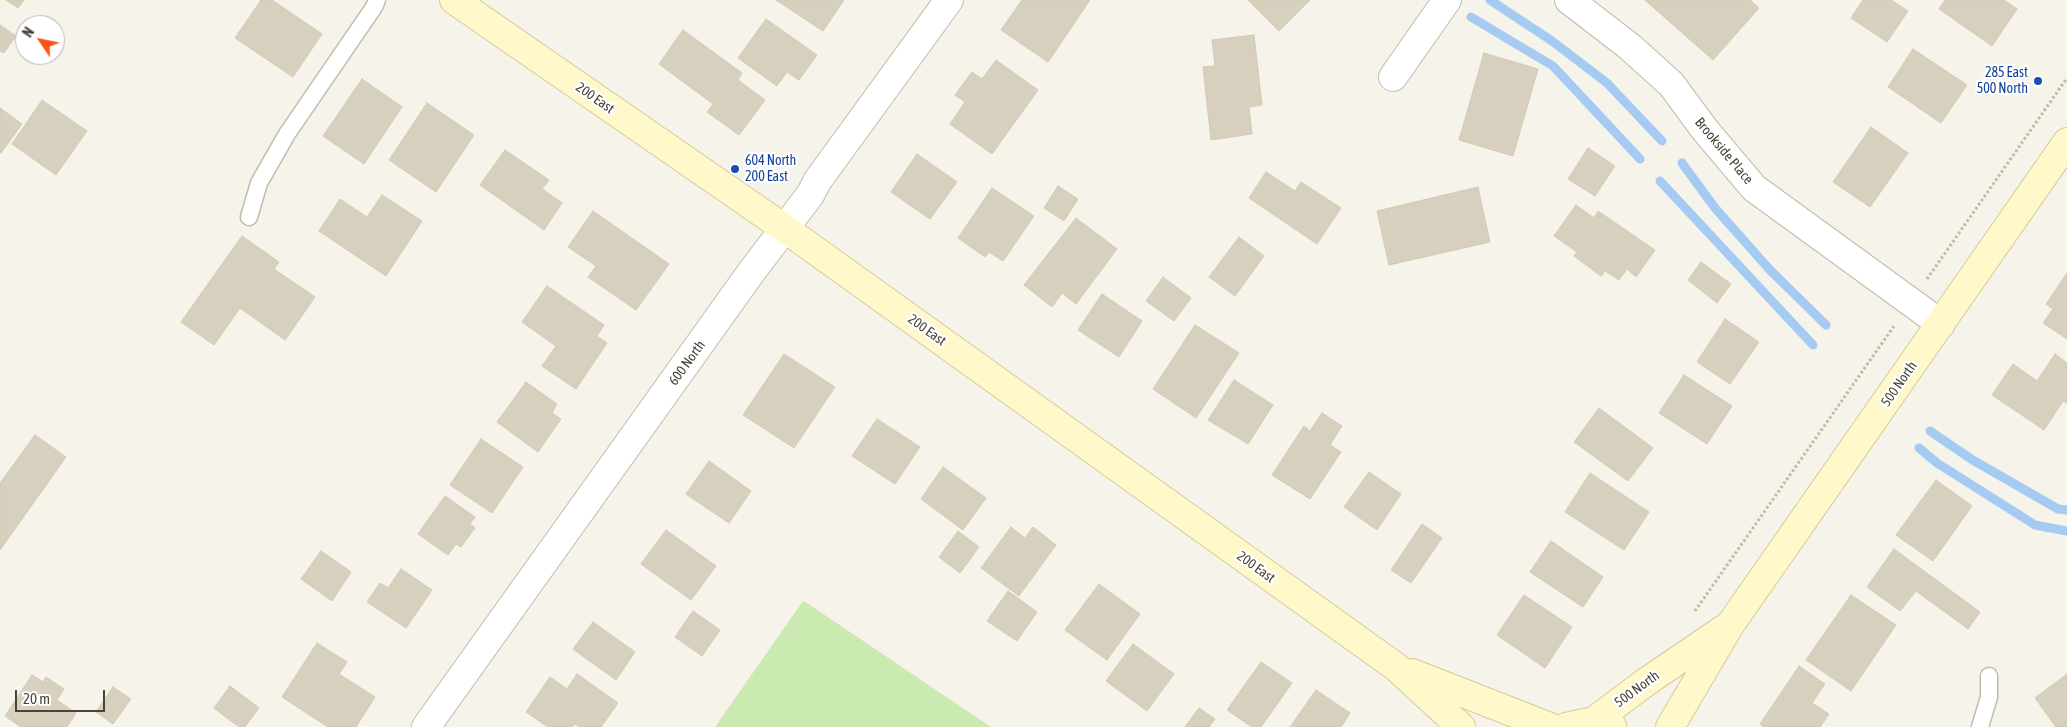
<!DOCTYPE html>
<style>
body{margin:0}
#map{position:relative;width:2067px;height:727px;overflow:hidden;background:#f5f3ea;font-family:"Asap Condensed",sans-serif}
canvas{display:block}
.north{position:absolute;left:15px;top:15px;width:50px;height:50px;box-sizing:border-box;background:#fff;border:1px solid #b6b4af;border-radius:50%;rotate:304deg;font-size:14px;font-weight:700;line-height:20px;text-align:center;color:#494437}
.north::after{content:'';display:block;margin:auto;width:18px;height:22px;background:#fe5218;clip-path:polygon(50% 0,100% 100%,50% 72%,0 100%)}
.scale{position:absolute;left:15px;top:690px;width:90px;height:22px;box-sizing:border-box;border:2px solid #494437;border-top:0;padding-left:6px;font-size:15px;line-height:18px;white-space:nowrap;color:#494437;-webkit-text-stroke:4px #fff;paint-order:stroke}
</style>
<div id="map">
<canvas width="2067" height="727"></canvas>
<div class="north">N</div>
<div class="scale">20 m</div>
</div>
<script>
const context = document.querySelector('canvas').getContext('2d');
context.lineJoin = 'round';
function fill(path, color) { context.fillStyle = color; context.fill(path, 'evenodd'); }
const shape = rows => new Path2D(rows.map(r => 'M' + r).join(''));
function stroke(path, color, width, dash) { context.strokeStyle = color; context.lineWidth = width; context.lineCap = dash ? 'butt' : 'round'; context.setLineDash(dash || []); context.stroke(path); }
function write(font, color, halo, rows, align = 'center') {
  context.font = font + ' "Asap Condensed",sans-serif'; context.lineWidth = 4.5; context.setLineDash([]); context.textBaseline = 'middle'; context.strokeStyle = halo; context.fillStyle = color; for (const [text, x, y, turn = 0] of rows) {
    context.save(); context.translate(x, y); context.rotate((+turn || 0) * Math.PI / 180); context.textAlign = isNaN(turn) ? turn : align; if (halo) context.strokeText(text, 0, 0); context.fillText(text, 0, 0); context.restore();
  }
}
const green = shape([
 [803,601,804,601,991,727,715,727]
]);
const stream = shape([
 [1490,0,1552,41,1607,83,1662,141],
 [1471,17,1553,66,1640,159],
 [1682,163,1715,208,1770,270,1826,325],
 [1660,181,1813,345],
 [1930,431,1971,459,2058,509,2067,510],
 [1919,448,1937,463,2035,525,2067,531]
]);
const building = shape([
 [6,0,24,0,18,8,6,0],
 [261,0,272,0,322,34,293,77,235,38,261,0],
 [776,0,844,0,823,31,776,0],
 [1022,0,1090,0,1048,62,1001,30,1022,0],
 [1248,0,1310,0,1279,31,1248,0],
 [1645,0,1750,0,1759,8,1713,60,1645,0],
 [1863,0,1891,0,1908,11,1887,42,1851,18,1863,0],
 [1945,0,2004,0,2017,9,1992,46,1939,9,1945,0],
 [766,19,817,55,799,80,787,72,777,86,738,58,766,19],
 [0,25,16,36,4,53,0,51,0,25],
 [683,30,742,73,738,80,765,100,739,135,707,112,713,104,659,64,683,30],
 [1254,35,1262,105,1249,107,1252,134,1211,140,1203,67,1215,66,1212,40,1254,35],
 [1913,49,1967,85,1941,123,1888,87,1913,49],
 [1484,53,1538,69,1513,156,1459,140,1484,53],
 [996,60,1038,90,992,154,950,124,965,102,955,95,972,72,982,79,996,60],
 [362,79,402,107,364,164,323,136,362,79],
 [42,100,87,131,56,175,12,144,42,100],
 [427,103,474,135,436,192,389,160,427,103],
 [0,108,22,124,1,153,0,153,0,108],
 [1871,127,1908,153,1870,207,1833,182,1871,127],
 [1588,148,1615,166,1595,196,1568,179,1588,148],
 [505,150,549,180,542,189,562,203,544,230,480,185,505,150],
 [917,154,957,182,930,219,891,192,917,154],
 [1266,172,1295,191,1301,182,1341,208,1317,244,1249,198,1266,172],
 [1058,186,1078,199,1064,221,1044,208,1058,186],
 [1478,187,1490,242,1389,265,1377,211,1478,187],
 [992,188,1034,216,1003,261,989,252,985,257,958,238,992,188],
 [382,195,422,221,386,276,319,231,340,199,367,217,382,195],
 [1576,205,1594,218,1598,211,1655,250,1636,277,1627,269,1619,280,1605,271,1601,276,1574,256,1577,252,1554,236,1576,205],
 [593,211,669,264,636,310,588,277,596,266,568,247,593,211],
 [1076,218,1117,249,1076,304,1062,293,1052,307,1024,285,1076,218],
 [242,236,279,262,274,269,315,297,285,340,240,308,214,345,181,322,242,236],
 [1239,237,1264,256,1235,296,1209,277,1239,237],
 [1701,262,1731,284,1717,303,1688,280,1701,262],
 [2067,273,2067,339,2043,323,2053,309,2046,304,2067,273],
 [1163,277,1191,298,1174,321,1146,301,1163,277],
 [547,286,604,325,597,336,607,343,576,389,542,366,556,346,522,322,547,286],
 [1102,294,1142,321,1119,357,1078,330,1102,294],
 [1725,319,1759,342,1730,384,1697,362,1725,319],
 [1195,325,1239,353,1196,418,1153,389,1195,325],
 [784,354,835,387,794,448,743,415,784,354],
 [2055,354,2067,363,2067,403,2063,401,2044,430,1992,395,2013,364,2037,381,2055,354],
 [1684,375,1732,406,1707,444,1659,413,1684,375],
 [1234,380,1273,405,1248,444,1208,420,1234,380],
 [526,382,557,404,552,413,561,419,538,452,497,422,526,382],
 [1599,408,1653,448,1628,481,1574,442,1599,408],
 [1322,413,1342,426,1330,445,1341,452,1310,499,1272,475,1304,426,1310,431,1322,413],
 [877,419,920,447,895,484,852,456,877,419],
 [35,435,66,457,0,550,0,483,35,435],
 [481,439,523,467,492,513,450,485,481,439],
 [709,461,751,491,729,523,686,494,709,461],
 [943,467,986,498,963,530,921,499,943,467],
 [1369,472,1401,494,1377,530,1344,507,1369,472],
 [1590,473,1649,512,1624,550,1565,512,1590,473],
 [1936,480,1972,506,1933,561,1896,535,1936,480],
 [445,496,475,517,470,524,475,528,461,547,456,544,448,555,418,534,445,496],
 [1422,524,1442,538,1411,583,1391,570,1422,524],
 [1011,527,1025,538,1033,527,1056,545,1019,596,981,568,1011,527],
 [666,530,716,566,691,600,641,564,666,530],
 [958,531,979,547,960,573,939,557,958,531],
 [1551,541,1603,577,1583,607,1530,572,1551,541],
 [1894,549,1980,612,1968,629,1916,591,1900,611,1867,587,1894,549],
 [321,551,351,572,332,601,301,579,321,551],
 [401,569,432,590,406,628,367,602,380,583,388,588,401,569],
 [1099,584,1140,614,1107,660,1065,630,1099,584],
 [1008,591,1037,612,1017,641,987,621,1008,591],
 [1524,595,1572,627,1545,668,1497,635,1524,595],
 [1851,595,1896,625,1851,691,1806,660,1851,595],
 [693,611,720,630,702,656,675,637,693,611],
 [593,622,635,652,616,680,573,649,593,622],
 [317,643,347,662,339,674,375,697,356,727,328,727,282,697,317,643],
 [1133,644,1174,674,1147,711,1106,681,1133,644],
 [1261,662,1292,683,1261,727,1252,727,1227,710,1261,662],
 [1799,666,1825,684,1812,703,1829,714,1820,727,1764,727,1760,724,1799,666],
 [577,674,618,703,601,727,580,727,575,724,572,727,548,727,526,712,550,677,567,689,577,674],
 [2067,674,2067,727,2056,727,2035,698,2067,674],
 [32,675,43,682,46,677,64,689,57,700,76,713,67,727,21,727,5,716,32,675],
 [230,686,259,708,245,727,239,727,214,708,230,686],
 [113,687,131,699,113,724,96,712,113,687],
 [1316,690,1350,713,1341,727,1290,727,1316,690],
 [1199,708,1215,719,1209,727,1185,727,1199,708]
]);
const path = shape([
 [1927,279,2067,78],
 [1695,611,1894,326]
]);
const lane = shape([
 [249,217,259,183,287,134,374,7,377,0],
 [1980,727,1989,697,1989,676]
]);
const street = shape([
 [1569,0,1630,47,1671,84,1705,130,1754,188,1941,324],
 [1393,77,1447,0],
 [426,727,752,271,810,195,818,180,949,0]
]);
const secondary = shape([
 [454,0,784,228,1396,667,1461,727],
 [1412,673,1550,727],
 [1594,721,1646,682,1724,629],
 [1566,727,1594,721,1612,726],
 [1670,727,1730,625,2067,142]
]);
const markers = [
 [2038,81,5,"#1a4fb4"],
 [735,169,5,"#1a4fb4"]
];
const transitNames = [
 ["285 East",2028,73],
 ["500 North",2028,89],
 ["604 North",745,161,"left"],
 ["200 East",745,177,"left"]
];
const streetNames = [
 ["200 East",595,98,35],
 ["Brookside Place",1724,151,50],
 ["200 East",927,330,36],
 ["600 North",687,363,-54],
 ["500 North",1899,384,-55],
 ["200 East",1256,567,36],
 ["500 North",1637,689,-36]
];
fill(green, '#cbeab2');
stroke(stream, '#a5cbf2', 9);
fill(building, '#d7d0bf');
stroke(building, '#d2c9b2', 1);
stroke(lane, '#c1bcac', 19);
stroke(street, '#c1bcac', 30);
stroke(secondary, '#d6cb99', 30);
stroke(path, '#c3b99d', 3, [2.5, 2.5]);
stroke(lane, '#fff', 16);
stroke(street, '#fff', 28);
stroke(secondary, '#fff8ca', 28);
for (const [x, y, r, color] of markers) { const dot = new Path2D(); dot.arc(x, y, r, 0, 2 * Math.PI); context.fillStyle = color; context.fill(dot); stroke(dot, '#fff', 2); }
write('14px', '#164399', '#fff', transitNames, 'right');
write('14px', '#494437', '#fff', streetNames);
</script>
